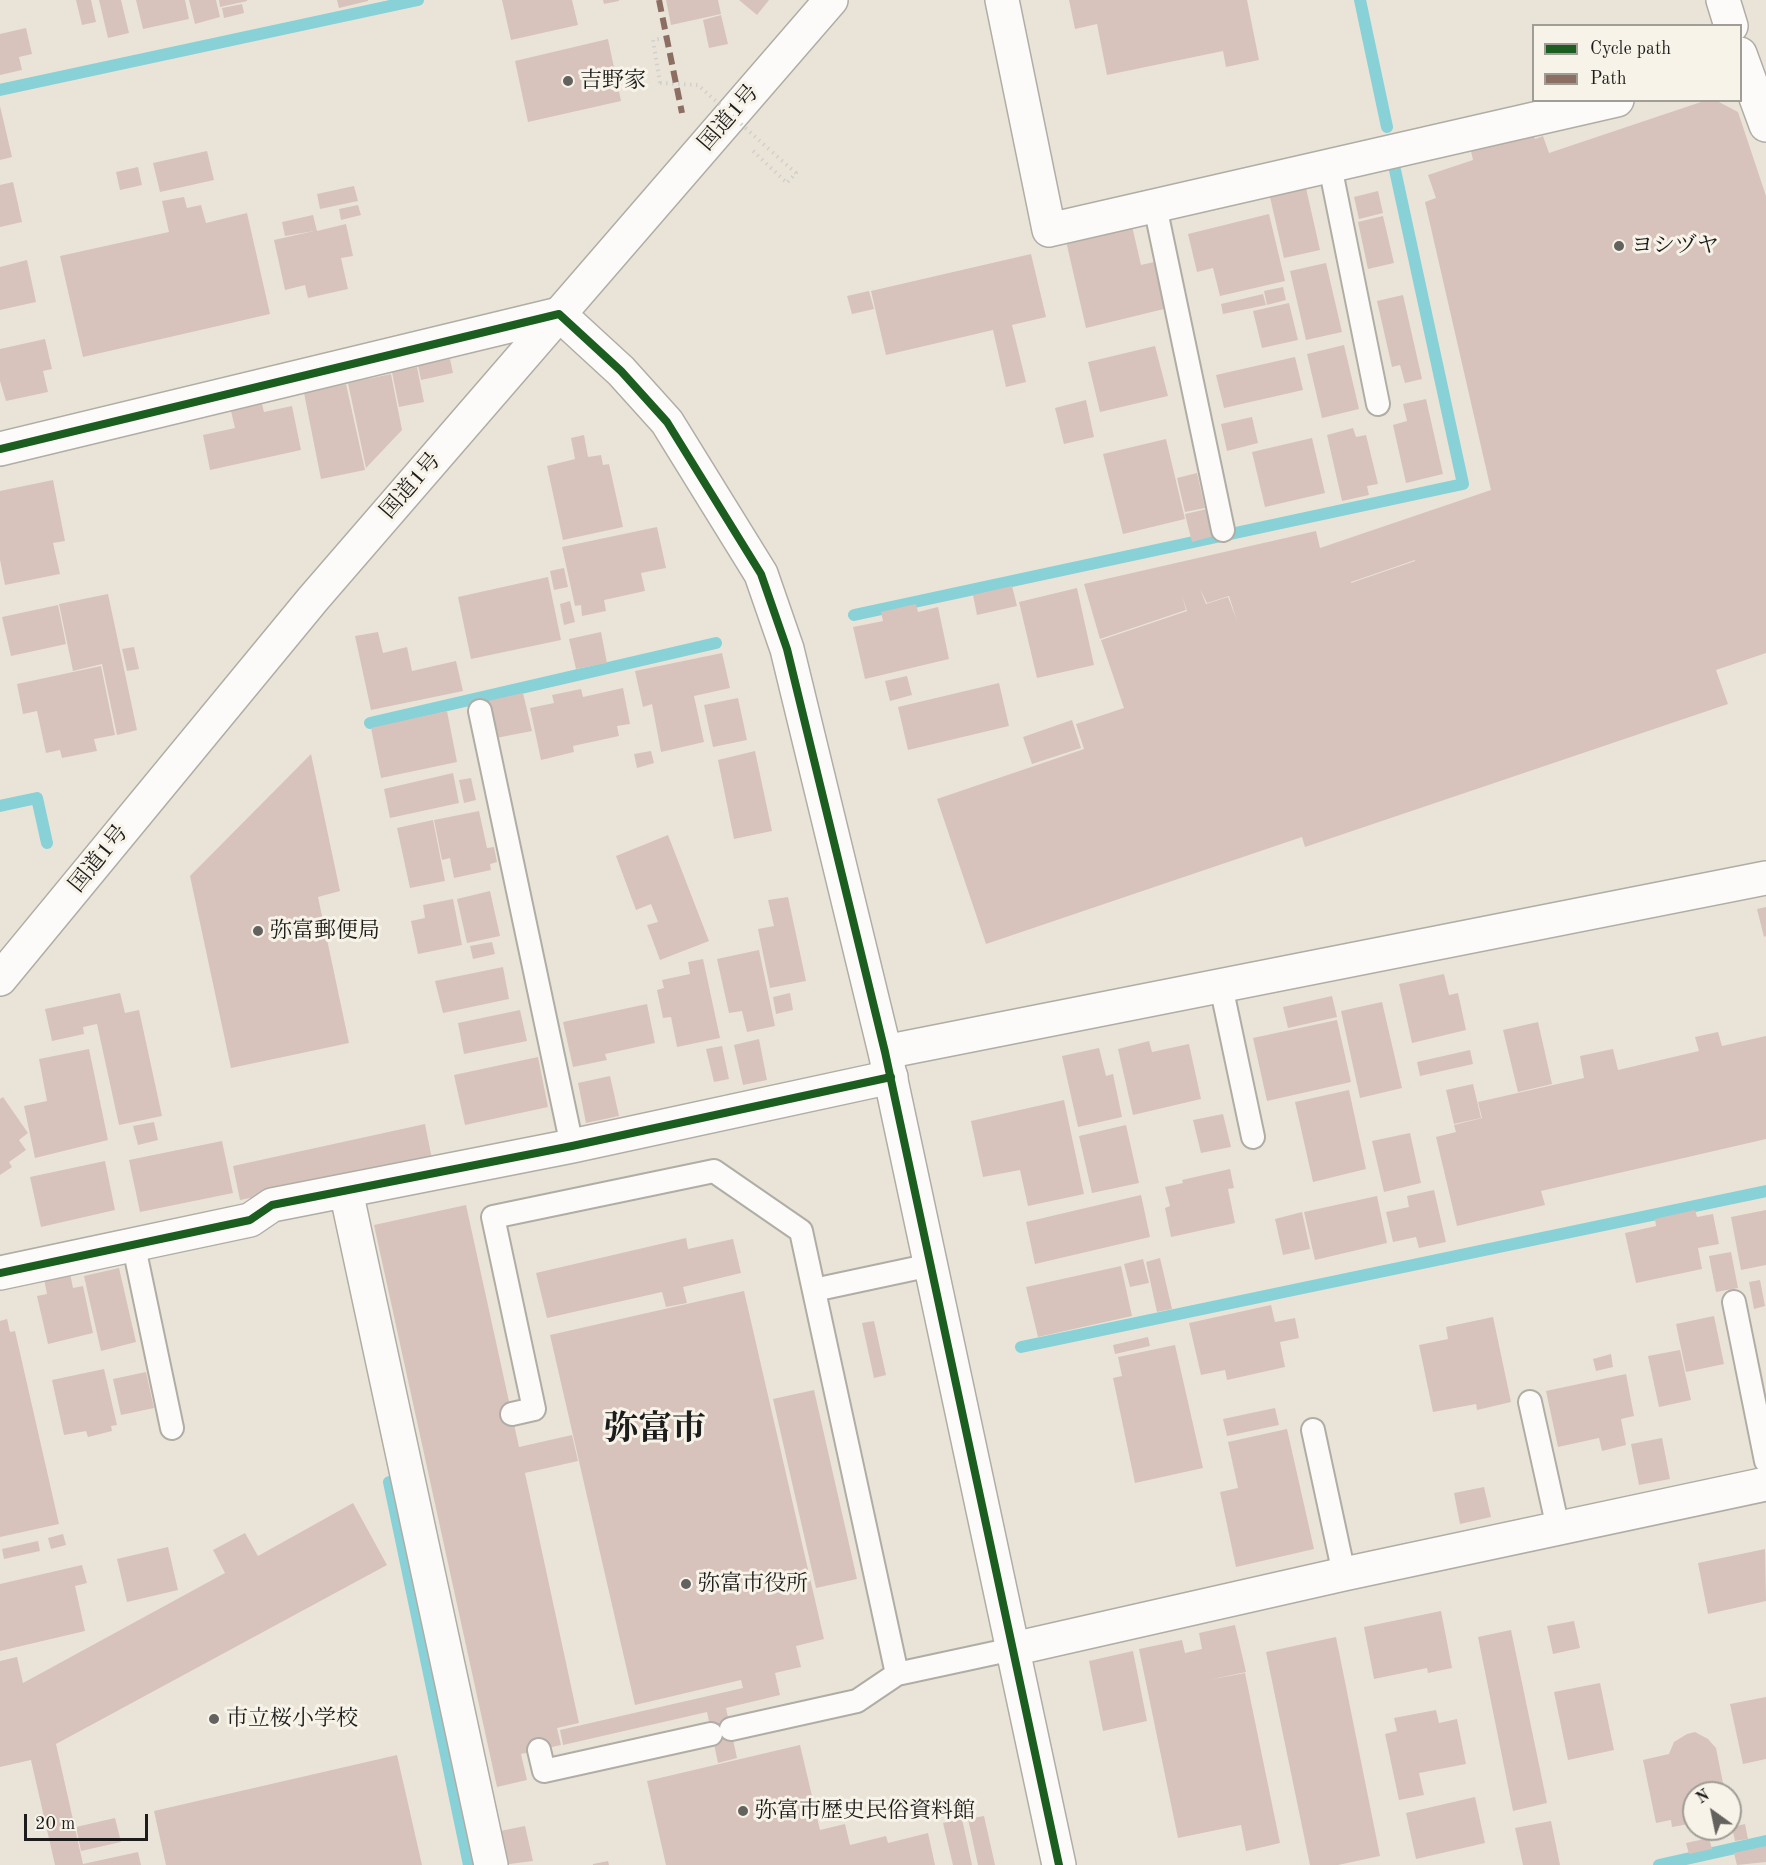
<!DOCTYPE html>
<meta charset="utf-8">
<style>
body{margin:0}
#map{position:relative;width:1766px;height:1865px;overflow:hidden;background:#eae4d8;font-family:"Old Standard TT",serif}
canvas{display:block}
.legend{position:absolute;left:1532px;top:24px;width:210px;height:78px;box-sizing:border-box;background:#f7f3e8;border:2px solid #9f9d96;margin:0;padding:8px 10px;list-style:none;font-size:18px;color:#1c1c1c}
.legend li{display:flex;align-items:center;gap:12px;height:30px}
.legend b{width:30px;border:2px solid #9f9d96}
.north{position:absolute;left:1682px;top:1781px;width:60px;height:60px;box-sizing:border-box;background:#f7f3e8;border:2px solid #9f9d96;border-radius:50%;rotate:327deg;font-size:16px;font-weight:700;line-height:24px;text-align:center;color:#1c1c1c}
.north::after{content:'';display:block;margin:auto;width:21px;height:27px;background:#64625e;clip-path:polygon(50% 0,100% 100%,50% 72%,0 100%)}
.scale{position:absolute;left:24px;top:1814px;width:124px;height:27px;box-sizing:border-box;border:3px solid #1c1c1c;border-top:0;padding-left:8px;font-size:18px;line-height:21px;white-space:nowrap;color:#1c1c1c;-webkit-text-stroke:4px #f7f3e8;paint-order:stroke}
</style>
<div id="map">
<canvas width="1766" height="1865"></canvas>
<ul class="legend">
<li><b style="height:8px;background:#1b5e20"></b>Cycle path</li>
<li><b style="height:8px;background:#8d6e63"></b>Path</li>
</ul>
<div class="north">N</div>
<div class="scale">20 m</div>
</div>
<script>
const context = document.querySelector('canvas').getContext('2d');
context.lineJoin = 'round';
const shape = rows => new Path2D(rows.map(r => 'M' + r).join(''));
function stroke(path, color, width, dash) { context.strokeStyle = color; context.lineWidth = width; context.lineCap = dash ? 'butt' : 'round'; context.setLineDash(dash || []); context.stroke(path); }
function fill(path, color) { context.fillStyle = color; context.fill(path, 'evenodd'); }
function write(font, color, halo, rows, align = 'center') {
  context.font = font + ' "Old Standard TT","Noto Serif JP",serif'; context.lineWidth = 6; context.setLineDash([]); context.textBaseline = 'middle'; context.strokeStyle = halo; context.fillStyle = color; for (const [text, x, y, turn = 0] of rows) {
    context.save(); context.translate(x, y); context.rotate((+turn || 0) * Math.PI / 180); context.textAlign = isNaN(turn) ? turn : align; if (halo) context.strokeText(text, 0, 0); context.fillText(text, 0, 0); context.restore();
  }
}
const stream = shape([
 [1360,0,1387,127],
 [0,90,418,0],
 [854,615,1463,484,1395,170],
 [370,723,716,643],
 [0,806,37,798,47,843],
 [1021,1347,1766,1191],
 [389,1482,469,1865],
 [1659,1865,1766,1841]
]);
const building = shape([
 [76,0,91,0,96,22,82,25],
 [99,0,121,0,129,33,108,38],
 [136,0,185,0,189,19,143,29],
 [189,0,216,0,220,17,195,24],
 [219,0,247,0,247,1,220,7],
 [337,0,368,0,368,1,339,8],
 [502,0,572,0,578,25,511,40],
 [603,0,619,0,619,1,604,4],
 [666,0,718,0,721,14,671,25],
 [739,0,769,0,757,15],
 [1069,0,1247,0,1259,60,1226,67,1223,51,1107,75,1097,24,1075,29],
 [242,4,244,13,224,18,222,8],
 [721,15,728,44,709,48,703,20],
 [26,28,32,54,19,57,22,70,0,75,0,34],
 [608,39,621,101,528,122,515,61],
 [1704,101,1717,101,1738,112,1766,196,1766,653,1716,670,1728,704,1305,847,1302,837,986,944,937,799,1084,749,1076,724,1124,708,1101,640,1187,611,1182,595,1186,610,1100,639,1084,584,1316,531,1320,548,1491,490,1425,202,1436,198,1428,175,1473,160,1471,151,1532,130,1535,139,1543,136,1549,153],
 [1415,560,1415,561,1351,583,1351,582],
 [1200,589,1207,603,1229,596,1237,621,1228,597,1206,604],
 [0,106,12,157,0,160],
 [207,151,214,180,160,192,153,163],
 [138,167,142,185,120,190,116,172],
 [13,182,22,222,0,227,0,185],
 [354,186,358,201,320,209,317,194],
 [1306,188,1320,250,1284,258,1270,197],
 [1378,191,1383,213,1359,219,1354,197],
 [184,197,187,208,201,205,206,223,247,213,270,314,83,357,60,256,169,232,162,201],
 [358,205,361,215,341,220,339,209],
 [1269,214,1285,281,1220,296,1213,268,1197,272,1188,234],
 [313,215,317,231,346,224,353,256,341,258,348,289,308,298,305,285,285,290,274,240,314,231,285,236,282,222],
 [1383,216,1394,263,1368,269,1358,222],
 [1132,226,1141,265,1154,262,1164,309,1086,328,1066,241],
 [1031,254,1046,317,1012,325,1026,382,1006,387,993,330,886,355,871,291],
 [27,260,36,302,0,310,0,267],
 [1326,263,1342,332,1306,340,1290,271],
 [1283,287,1286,300,1267,305,1264,291],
 [869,291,874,309,852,314,847,296],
 [1263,294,1266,305,1223,314,1221,304],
 [1403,295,1422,379,1405,383,1400,365,1392,367,1377,301],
 [1289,303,1298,340,1262,348,1253,311],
 [45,339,52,369,43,371,48,392,6,401,0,381,0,349],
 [1344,345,1359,409,1322,418,1307,354],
 [1155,346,1168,396,1100,412,1088,362],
 [1295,357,1303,390,1224,408,1216,375],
 [450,359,453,373,421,380,418,365],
 [417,367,424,402,399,407,392,372],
 [391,374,402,430,366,468,348,383],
 [346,384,365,470,321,479,304,393],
 [1426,399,1443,474,1406,483,1393,425,1407,421,1403,404],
 [1086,400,1094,437,1064,444,1055,408],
 [262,404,264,412,292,406,301,450,210,470,203,435,235,428,231,411],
 [1252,417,1258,443,1227,451,1221,424],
 [1353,428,1356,437,1366,435,1378,484,1367,486,1369,495,1342,501,1327,435],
 [584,435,588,457,601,455,603,465,609,464,623,527,563,540,547,466,575,459,571,438],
 [1312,438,1325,493,1265,507,1252,452],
 [1166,439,1185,519,1123,534,1103,454],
 [1197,473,1205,508,1185,512,1177,478],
 [53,480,65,541,53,543,60,574,5,585,0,560,0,491],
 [1207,509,1214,536,1192,542,1185,514],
 [657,527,666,568,641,573,645,591,604,600,606,611,582,616,581,605,575,606,562,547],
 [564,568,568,587,554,590,550,571],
 [548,577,561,640,471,659,458,597],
 [1012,586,1017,606,977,615,973,595],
 [1077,588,1094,665,1037,678,1019,602],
 [108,594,137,730,117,735,102,664,73,671,59,604],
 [570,601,575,622,564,625,560,604],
 [916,604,918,612,938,607,949,659,865,679,853,627,883,621,881,612],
 [58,605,66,644,11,656,2,617],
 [378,632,383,653,407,647,412,671,456,661,463,691,371,710,355,636],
 [601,632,607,663,576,669,569,639],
 [134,647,139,669,127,671,122,649],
 [722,653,730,688,694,696,704,742,661,752,652,704,643,707,635,671],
 [101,666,115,735,94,739,97,751,62,758,60,750,46,753,37,711,23,714,17,684],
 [907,676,912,695,890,701,885,681],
 [999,683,1009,726,908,750,898,707],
 [623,688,630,724,617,726,619,736,573,746,574,752,541,760,530,708,554,703,552,695,581,689,583,697],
 [523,693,532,731,496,738,488,701],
 [738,698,747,740,713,747,704,705],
 [447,711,457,762,381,778,371,728],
 [1072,720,1081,748,1032,764,1023,737],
 [651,751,654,763,637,768,634,754],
 [755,751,772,831,734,839,718,760],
 [311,754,340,891,318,897,349,1043,231,1068,190,876],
 [453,773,459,803,390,818,384,789],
 [471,778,476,800,464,803,459,780],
 [479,811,487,848,494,847,497,862,490,864,491,870,454,878,450,858,442,860,434,820],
 [433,820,445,881,410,888,397,828],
 [668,835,709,941,660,960,647,925,658,922,651,904,636,910,616,856],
 [490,891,500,936,467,943,457,899],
 [788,897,806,981,770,988,758,929,774,926,768,900],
 [453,899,462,945,418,954,411,921,425,918,423,905],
 [1766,907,1766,936,1764,937,1757,909],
 [492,942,495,954,473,959,470,946],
 [759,950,775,1026,747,1032,742,1011,729,1013,717,959],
 [703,959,720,1038,677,1047,671,1017,663,1018,657,990,664,988,662,980,690,974,688,962],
 [503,967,509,999,443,1013,435,981],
 [1444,974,1449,995,1458,993,1466,1030,1412,1043,1399,984],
 [120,993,125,1013,139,1010,162,1116,119,1125,97,1024,83,1027,84,1034,52,1041,45,1009],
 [790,993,793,1010,776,1014,773,997],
 [1332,996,1337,1017,1288,1028,1283,1007],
 [1382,1002,1402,1088,1360,1098,1341,1011],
 [647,1004,655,1043,605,1054,607,1060,573,1067,563,1022],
 [520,1010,527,1041,464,1054,458,1023],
 [1337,1020,1351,1082,1267,1101,1253,1038],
 [1538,1022,1552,1084,1518,1092,1503,1030],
 [1718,1032,1722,1046,1766,1036,1766,1139,1541,1191,1545,1205,1457,1226,1436,1137,1456,1132,1454,1125,1482,1118,1478,1102,1584,1078,1580,1056,1613,1049,1618,1070,1699,1051,1695,1037],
 [759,1039,767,1080,743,1085,734,1045],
 [1149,1041,1152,1052,1189,1044,1201,1099,1133,1115,1118,1049],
 [722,1046,729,1079,714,1082,706,1049],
 [1099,1048,1106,1076,1113,1074,1122,1117,1078,1127,1062,1056],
 [89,1049,108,1140,35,1158,24,1106,47,1101,39,1059],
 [1470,1050,1473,1064,1420,1076,1417,1062],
 [538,1057,548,1107,465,1125,454,1075],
 [610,1076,619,1116,586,1123,578,1083],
 [1473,1084,1481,1118,1454,1124,1446,1090],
 [1349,1090,1366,1169,1313,1182,1295,1102],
 [3,1097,28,1133,19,1140,26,1150,9,1162,12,1167,0,1175,0,1099],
 [1064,1100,1084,1194,1028,1206,1020,1170,983,1177,971,1121],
 [1223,1114,1231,1147,1201,1153,1193,1120],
 [154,1122,158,1140,138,1145,133,1126],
 [425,1124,432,1159,240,1200,233,1166],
 [1126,1125,1139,1183,1092,1193,1079,1136],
 [1410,1133,1421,1183,1384,1192,1372,1141],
 [222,1141,233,1193,140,1212,129,1160],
 [105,1161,115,1210,41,1227,30,1177],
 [1230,1169,1234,1188,1228,1189,1235,1223,1171,1237,1165,1208,1170,1206,1165,1187,1183,1183,1182,1180],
 [1434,1190,1446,1242,1419,1248,1416,1237,1393,1242,1386,1212,1409,1207,1407,1196],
 [1141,1195,1150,1237,1035,1264,1026,1222],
 [1377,1196,1387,1243,1315,1260,1304,1212],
 [466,1205,519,1447,572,1435,578,1461,525,1473,579,1723,557,1728,561,1745,521,1754,527,1780,497,1787,374,1225],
 [1695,1210,1697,1217,1713,1214,1719,1244,1698,1248,1702,1269,1636,1283,1625,1233,1656,1226,1655,1219],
 [1766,1210,1766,1265,1741,1270,1731,1217],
 [1302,1212,1310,1249,1283,1255,1275,1219],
 [686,1238,688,1249,733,1239,741,1273,683,1287,687,1303,666,1307,662,1292,547,1318,536,1273],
 [1731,1252,1738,1288,1716,1292,1709,1256],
 [1160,1258,1172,1309,1157,1312,1146,1262],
 [1143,1259,1149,1283,1130,1287,1124,1264],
 [1121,1266,1132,1316,1038,1337,1026,1287],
 [119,1268,136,1342,101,1351,84,1276],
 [70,1273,73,1288,83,1286,93,1333,48,1344,37,1296,47,1294,44,1279],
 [1760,1280,1765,1306,1754,1309,1749,1282],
 [744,1291,824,1639,796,1646,801,1667,775,1673,780,1695,726,1708,737,1758,718,1763,707,1712,563,1745,560,1730,743,1688,741,1680,635,1705,550,1335],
 [1271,1305,1275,1322,1295,1318,1299,1338,1280,1342,1285,1367,1227,1380,1225,1370,1201,1375,1189,1323],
 [1714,1316,1724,1364,1686,1372,1676,1324],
 [1493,1317,1511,1402,1477,1410,1476,1404,1433,1412,1419,1345,1448,1339,1446,1327],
 [7,1319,10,1332,15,1331,59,1524,0,1537,0,1321],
 [874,1321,886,1375,874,1378,862,1323],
 [1148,1337,1150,1346,1115,1354,1113,1345],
 [1175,1345,1203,1468,1135,1483,1113,1378,1122,1376,1118,1357],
 [1680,1350,1691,1400,1659,1407,1648,1356],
 [1611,1354,1613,1367,1596,1371,1593,1359],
 [104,1369,117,1425,111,1426,112,1431,88,1437,86,1431,64,1435,52,1380],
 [146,1372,154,1408,121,1415,113,1379],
 [1626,1374,1634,1416,1621,1419,1626,1445,1602,1451,1599,1438,1558,1447,1546,1391],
 [814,1390,857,1579,816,1588,773,1399],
 [1275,1408,1279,1425,1227,1436,1223,1419],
 [1287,1429,1314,1549,1236,1567,1220,1492,1238,1488,1228,1442],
 [1662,1438,1670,1479,1639,1485,1631,1444],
 [1484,1487,1491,1517,1460,1524,1454,1493],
 [353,1503,387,1565,56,1744,83,1864,138,1852,141,1865,55,1865,31,1760,0,1767,0,1661,17,1657,23,1683,225,1573,213,1550,245,1533,258,1556],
 [63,1534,66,1545,51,1549,48,1538],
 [38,1541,40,1551,4,1559,2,1549],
 [168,1547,178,1590,127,1602,117,1559],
 [1765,1549,1766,1601,1708,1614,1698,1563],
 [82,1565,87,1583,75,1586,85,1631,0,1651,0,1584],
 [1441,1611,1452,1668,1428,1673,1427,1668,1374,1679,1364,1627],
 [1574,1621,1580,1648,1553,1654,1547,1626],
 [1235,1625,1246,1672,1208,1680,1245,1673,1280,1843,1246,1851,1241,1825,1178,1838,1139,1649,1182,1640,1185,1653,1202,1649,1199,1633],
 [1511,1630,1547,1803,1513,1811,1478,1637],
 [1336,1637,1380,1856,1338,1865,1310,1865,1266,1652],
 [1133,1651,1147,1721,1103,1731,1089,1661],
 [1600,1683,1614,1750,1568,1760,1554,1692],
 [1766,1697,1766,1759,1743,1764,1730,1704],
 [1436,1710,1439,1723,1457,1719,1466,1764,1419,1773,1424,1795,1399,1800,1385,1734,1397,1731,1394,1718],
 [1695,1732,1708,1739,1716,1748,1725,1793,1694,1793,1694,1823,1672,1827,1671,1820,1656,1823,1643,1760,1669,1754,1674,1742,1687,1734],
 [800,1745,820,1830,845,1824,850,1845,886,1836,888,1843,928,1833,935,1865,666,1865,647,1781],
 [397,1755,422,1865,166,1865,154,1811],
 [1475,1797,1485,1843,1416,1859,1406,1813],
 [984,1816,995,1865,978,1865,968,1819],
 [115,1818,121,1842,81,1851,76,1827],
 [962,1819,972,1865,953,1865,943,1823],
 [1551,1821,1560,1865,1523,1865,1515,1828],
 [1745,1824,1748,1839,1735,1841,1732,1827],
 [525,1826,533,1861,502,1865,495,1832],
 [1709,1838,1712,1849,1689,1854,1686,1843],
 [1766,1846,1766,1862,1737,1865,1734,1853],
 [608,1861,609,1865,593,1865,593,1864]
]);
const path = shape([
 [660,83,653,40,666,38],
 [753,151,787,183,796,173,771,151]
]);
const service = shape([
 [1330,166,1378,404],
 [1155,206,1223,530],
 [480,711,572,1146],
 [1221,986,1253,1137],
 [134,1247,172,1428],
 [814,1290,931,1265],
 [1734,1302,1766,1461],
 [1530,1402,1558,1528],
 [512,1414,534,1409,493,1217,714,1171,801,1231,897,1674],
 [1313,1430,1344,1574],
 [731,1729,857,1701,897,1674,1013,1649],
 [539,1750,544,1771,711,1734]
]);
const minor = shape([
 [1002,0,1049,230,1617,100],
 [1723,0,1731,26],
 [1740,54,1766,125],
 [0,449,559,314],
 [346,1191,491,1865],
 [0,1273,250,1220,272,1205,572,1146,891,1077],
 [1013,1649,1344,1574,1766,1484]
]);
const tertiary = shape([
 [559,314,621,371,667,422,761,574,787,649,885,1052,1059,1865],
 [885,1052,1766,878]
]);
const trunk = shape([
 [0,979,313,599,831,0]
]);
const pathBridge = shape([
 [660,83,698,85,771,151]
]);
const quiet = shape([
 [659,0,682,113]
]);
const cycleway = shape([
 [0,449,559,314,621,371,667,422,761,574,787,649,885,1052,1059,1865],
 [0,1273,250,1220,272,1205,572,1146,891,1077]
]);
const markers = [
 [568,81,6,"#64625e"],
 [1619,246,6,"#64625e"],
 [258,931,6,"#64625e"],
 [686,1584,6,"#64625e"],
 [214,1719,6,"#64625e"],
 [743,1811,6,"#64625e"]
];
const poiNames = [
 ["吉野家",580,81],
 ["ヨシヅヤ",1631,246],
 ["弥富郵便局",270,931],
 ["弥富市役所",698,1584],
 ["市立桜小学校",226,1719],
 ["弥富市歴史民俗資料館",755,1811]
];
const streetNames = [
 ["国道1号",729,118,-49],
 ["国道1号",411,486,-49],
 ["国道1号",99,859,-51]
];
const townNames = [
 ["弥富市",655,1430]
];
stroke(stream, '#88d1d7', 12);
fill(building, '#d7c3bb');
stroke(service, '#b0ada5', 26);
stroke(minor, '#b0ada5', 36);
stroke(tertiary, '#b0ada5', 36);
stroke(trunk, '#b0ada5', 36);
stroke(path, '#d1d0cc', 4, [1.5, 4.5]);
stroke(service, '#fcfbf9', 22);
stroke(minor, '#fcfbf9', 33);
stroke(tertiary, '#fcfbf9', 33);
stroke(trunk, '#fcfbf9', 33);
stroke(pathBridge, '#d1d0cc', 4, [1.5, 4.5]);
stroke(quiet, '#8d6e63', 6, [12, 6]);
stroke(cycleway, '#1b5e20', 8);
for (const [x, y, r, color] of markers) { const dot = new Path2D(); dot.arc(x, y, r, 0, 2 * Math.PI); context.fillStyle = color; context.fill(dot); stroke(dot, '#f7f3e8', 2); }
write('22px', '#1c1c1c', '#f7f3e8', poiNames, 'left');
write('22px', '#1c1c1c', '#f7f3e8', streetNames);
write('bold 34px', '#1c1c1c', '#f7f3e8', townNames);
</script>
